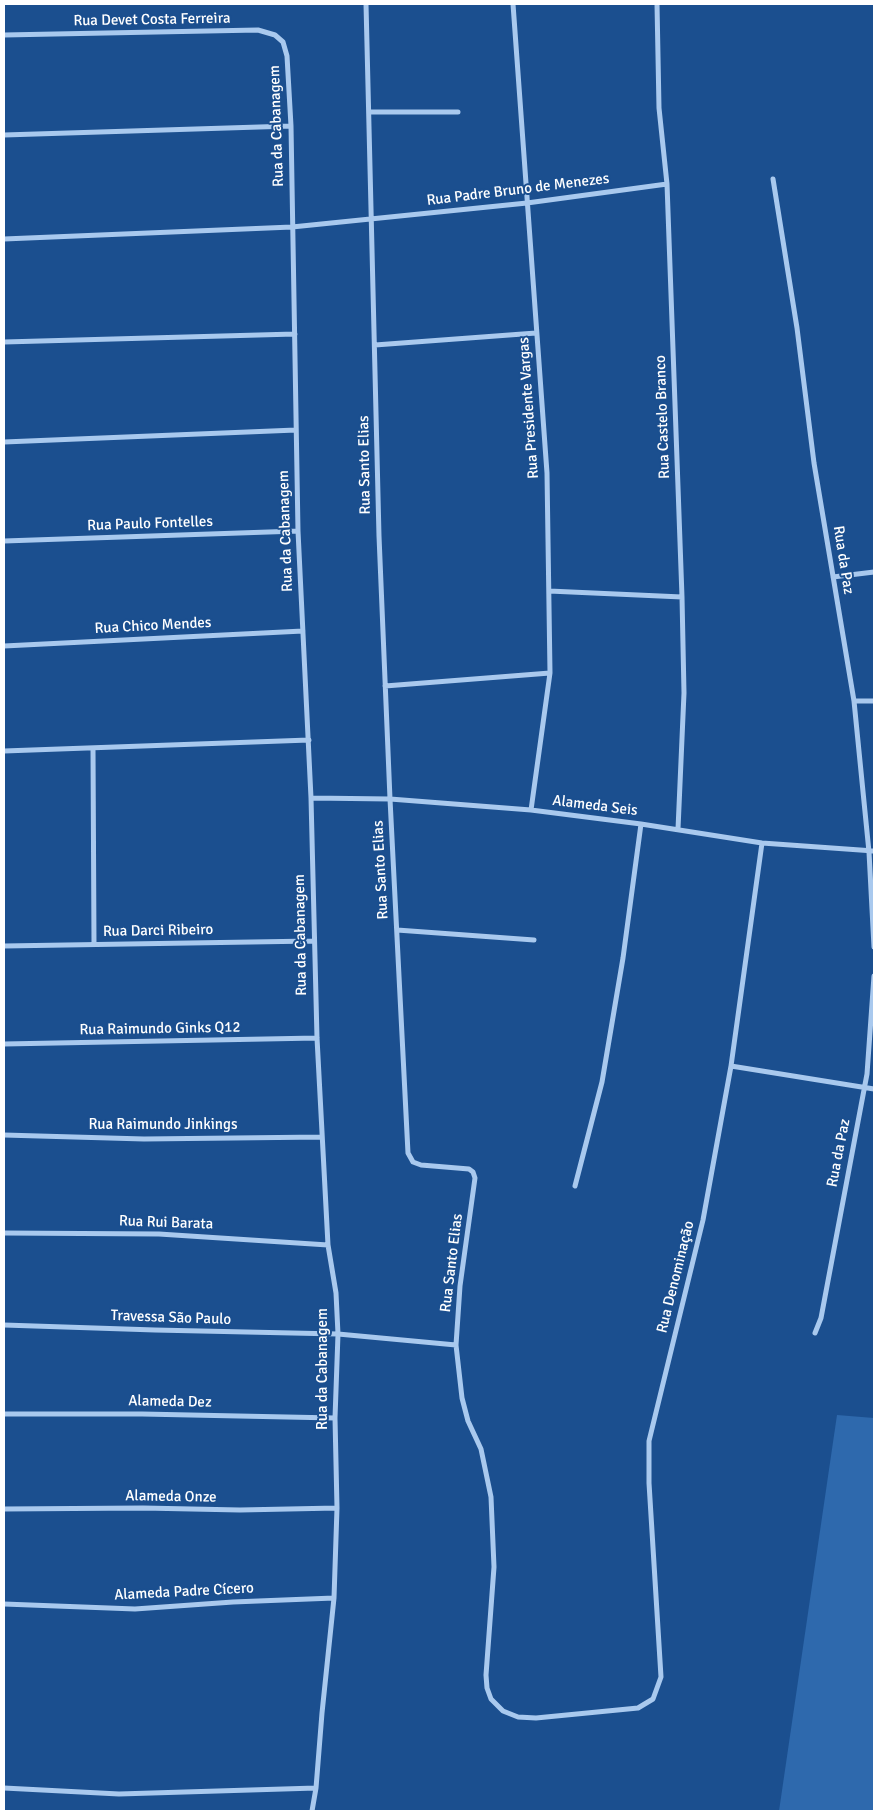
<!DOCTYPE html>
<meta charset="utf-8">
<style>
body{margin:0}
#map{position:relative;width:878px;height:1815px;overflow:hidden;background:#1b4f8f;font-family:Signika,sans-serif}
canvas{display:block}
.frame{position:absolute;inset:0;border:5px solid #fff;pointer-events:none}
</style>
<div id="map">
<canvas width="878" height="1815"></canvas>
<div class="frame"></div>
</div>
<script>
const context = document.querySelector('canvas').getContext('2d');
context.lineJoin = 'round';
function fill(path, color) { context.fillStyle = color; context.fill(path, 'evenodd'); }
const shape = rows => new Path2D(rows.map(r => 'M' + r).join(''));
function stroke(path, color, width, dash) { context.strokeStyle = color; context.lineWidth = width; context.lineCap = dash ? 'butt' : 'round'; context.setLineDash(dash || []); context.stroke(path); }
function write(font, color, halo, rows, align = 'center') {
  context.font = font + ' Signika,sans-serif'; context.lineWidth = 4; context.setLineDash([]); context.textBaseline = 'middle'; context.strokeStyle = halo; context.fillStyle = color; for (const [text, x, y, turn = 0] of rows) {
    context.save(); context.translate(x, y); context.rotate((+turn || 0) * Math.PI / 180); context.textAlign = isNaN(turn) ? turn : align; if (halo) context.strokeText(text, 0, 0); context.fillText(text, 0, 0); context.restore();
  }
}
const green = shape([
 [837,1415,874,1418,874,1811,779,1811]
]);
const street = shape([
 [366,4,379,536,390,799,408,1153,413,1162,421,1165,469,1169,473,1172,475,1178,460,1286,456,1345,462,1398,468,1421,481,1449,491,1497,494,1567,486,1675,487,1688,491,1699,503,1711,518,1717,536,1718,638,1708,653,1699,661,1677,649,1483,649,1441,703,1220,731,1066,762,843],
 [513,4,547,473,550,673,531,810],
 [657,4,659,108,667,184,682,597,684,693,678,829],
 [4,35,258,30,275,35,283,42,287,56,291,126,298,531,311,798,317,1038,328,1245,336,1293,338,1334,335,1418,337,1508,334,1598,322,1713,316,1788,312,1811],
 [369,112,458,112],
 [4,135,291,126],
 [773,179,797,328,814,463,854,701,869,852,874,947],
 [4,239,292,227,527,203,667,184],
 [4,342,295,334],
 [375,345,536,333],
 [4,442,296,430],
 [4,541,298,531],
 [833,577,874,572],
 [549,591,682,597],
 [4,646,303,631],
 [385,686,550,673],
 [854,701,874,701],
 [93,748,94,944],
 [4,751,309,740],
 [311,798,390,799,531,810,641,824,762,843,874,851],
 [397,930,534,940],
 [4,946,313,941],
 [4,1044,317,1038],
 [731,1066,874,1089],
 [4,1135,144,1139,322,1137],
 [575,1186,602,1082,623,958,641,824],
 [4,1233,159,1234,328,1245],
 [4,1325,155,1330,338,1334,456,1345],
 [815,1333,821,1318,867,1074,874,976],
 [4,1414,142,1414,335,1418],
 [4,1509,143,1508,240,1510,337,1508],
 [4,1604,135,1609,233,1602,334,1598],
 [4,1788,119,1794,316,1788]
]);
const streetNames = [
 ["Rua Devet Costa Ferreira",152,20,-1],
 ["Rua da Cabanagem",277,126,-92],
 ["Rua Padre Bruno de Menezes",518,190,-7],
 ["Rua Presidente Vargas",529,408,-94],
 ["Rua Castelo Branco",663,417,-92],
 ["Rua Santo Elias",365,465,-91],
 ["Rua Paulo Fontelles",150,524,-2],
 ["Rua da Cabanagem",286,531,-92],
 ["Rua da Paz",843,560,81],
 ["Rua Chico Mendes",153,626,-3],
 ["Alameda Seis",595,806,7],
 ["Rua Santo Elias",381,870,-93],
 ["Rua Darci Ribeiro",158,931,-1],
 ["Rua da Cabanagem",301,935,-91],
 ["Rua Raimundo Ginks Q12",160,1029,-1],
 ["Rua Raimundo Jinkings",163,1125],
 ["Rua da Paz",839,1153,-79],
 ["Rua Rui Barata",166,1223,2],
 ["Rua Santo Elias",452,1263,-83],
 ["Rua Denominação",676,1277,-76],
 ["Travessa São Paulo",171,1318,2],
 ["Rua da Cabanagem",323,1369,-90],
 ["Alameda Dez",170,1402,1],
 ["Alameda Onze",171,1497,1],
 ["Alameda Padre Cícero",184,1592,-3]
];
fill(green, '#2e69ad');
stroke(street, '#a9c9ee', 5);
write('15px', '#fff', '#1b4f8f', streetNames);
</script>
